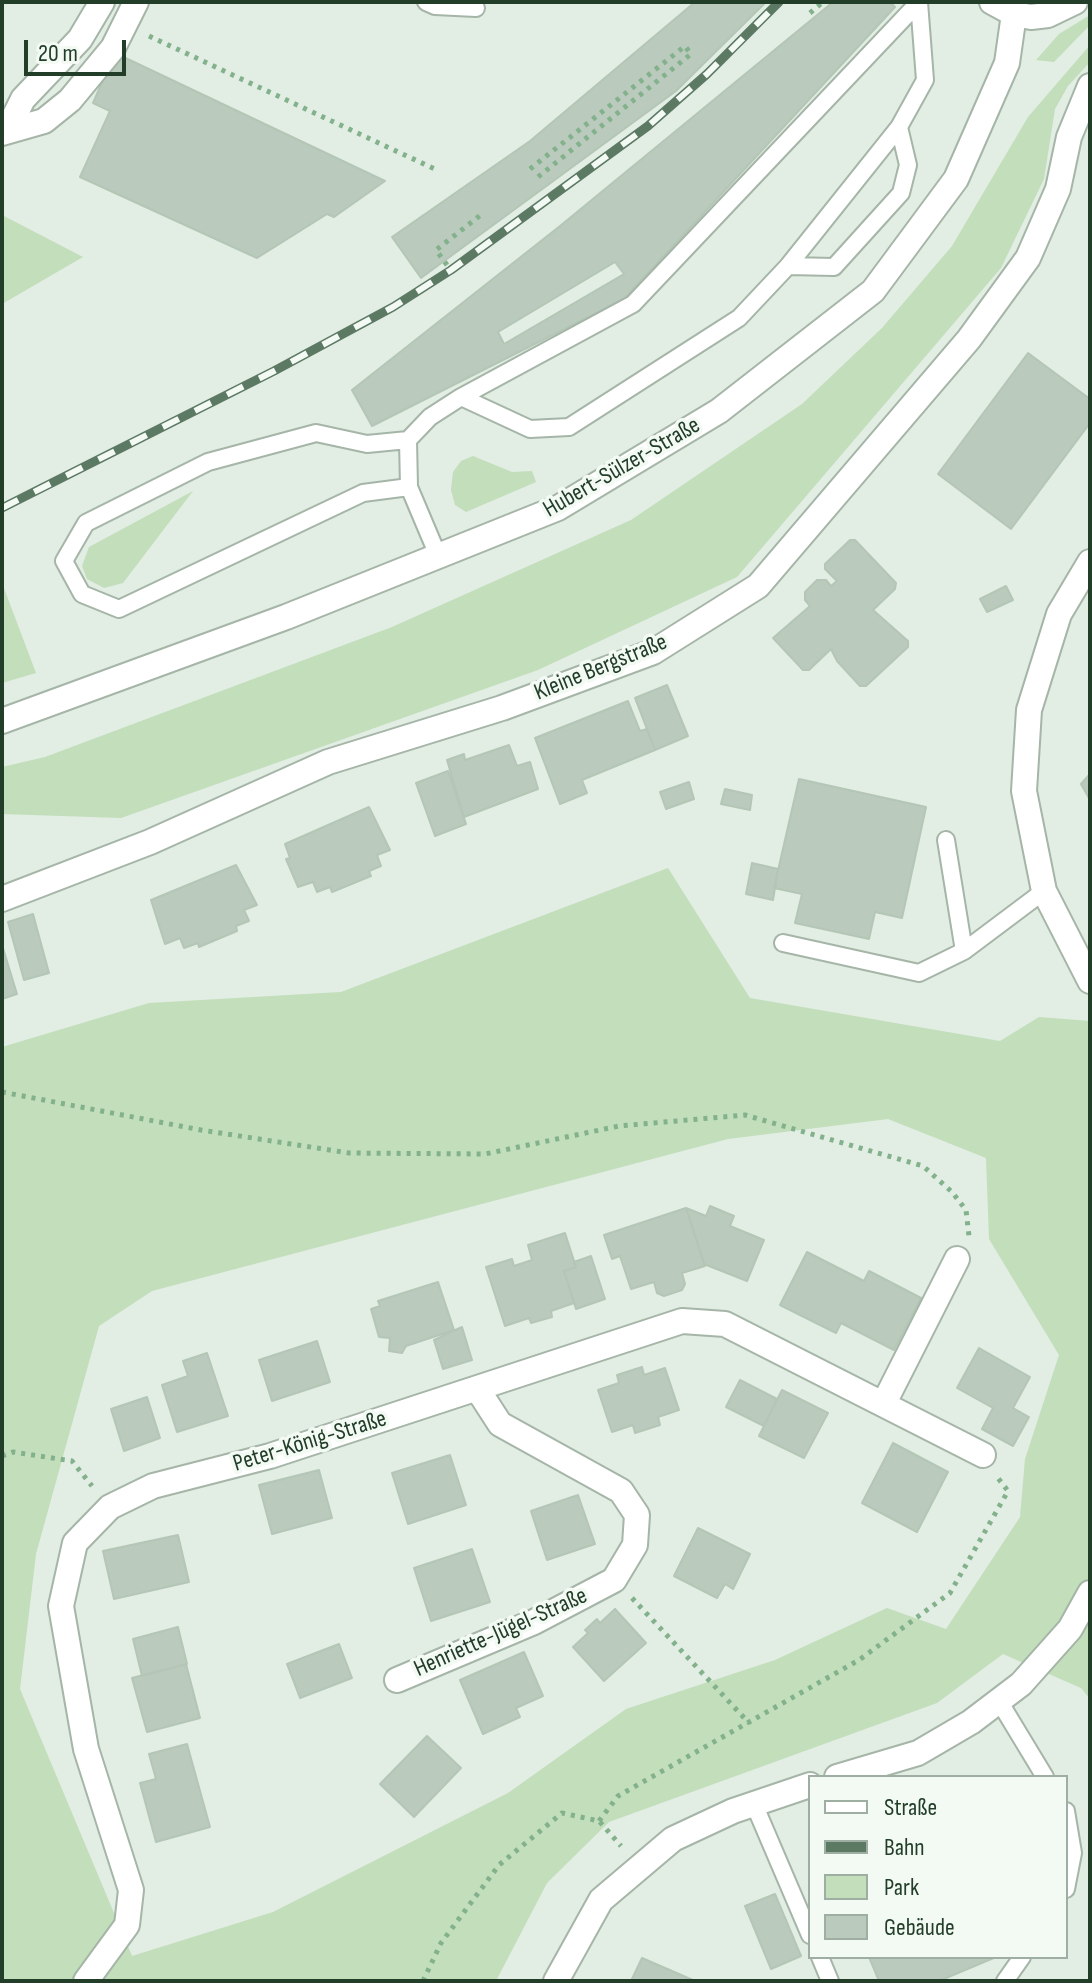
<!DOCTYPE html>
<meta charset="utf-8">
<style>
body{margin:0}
#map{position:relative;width:1092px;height:1983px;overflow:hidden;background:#e2ede3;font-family:"Sofia Sans Condensed",sans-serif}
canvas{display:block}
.frame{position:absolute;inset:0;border:4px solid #223e29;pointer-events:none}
.legend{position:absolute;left:808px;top:1775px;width:260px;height:184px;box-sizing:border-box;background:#f3f9f3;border:2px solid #9faea2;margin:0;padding:10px 14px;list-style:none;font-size:24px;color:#223e29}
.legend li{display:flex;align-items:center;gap:16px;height:40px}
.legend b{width:40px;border:2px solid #9faea2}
.scale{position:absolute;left:24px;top:40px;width:102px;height:36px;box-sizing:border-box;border:4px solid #223e29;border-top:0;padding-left:10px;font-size:24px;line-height:28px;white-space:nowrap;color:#223e29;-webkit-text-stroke:6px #f3f9f3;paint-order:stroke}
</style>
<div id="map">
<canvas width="1092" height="1983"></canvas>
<div class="frame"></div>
<ul class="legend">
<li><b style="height:10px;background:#fff"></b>Straße</li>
<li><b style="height:10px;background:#5c7964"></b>Bahn</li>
<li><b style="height:22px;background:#c2debb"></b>Park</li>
<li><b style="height:22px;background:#bacabc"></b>Gebäude</li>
</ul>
<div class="scale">20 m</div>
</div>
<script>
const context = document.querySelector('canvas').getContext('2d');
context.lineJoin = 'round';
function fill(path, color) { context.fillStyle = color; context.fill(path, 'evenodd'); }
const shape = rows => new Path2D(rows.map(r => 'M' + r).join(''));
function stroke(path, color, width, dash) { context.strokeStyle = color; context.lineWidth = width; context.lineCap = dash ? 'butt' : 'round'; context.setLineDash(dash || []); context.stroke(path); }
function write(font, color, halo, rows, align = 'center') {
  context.font = font + ' "Sofia Sans Condensed",sans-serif'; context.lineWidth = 7; context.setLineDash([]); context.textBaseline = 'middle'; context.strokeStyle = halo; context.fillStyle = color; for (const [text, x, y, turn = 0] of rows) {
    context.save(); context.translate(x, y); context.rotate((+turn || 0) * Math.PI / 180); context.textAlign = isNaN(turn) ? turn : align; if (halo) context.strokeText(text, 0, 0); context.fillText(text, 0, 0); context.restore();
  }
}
const green = shape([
 [1090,15,1090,25,1054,62,1036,60,1059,34],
 [1090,45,1090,62,1068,86,1055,109,1044,179,1001,268,737,577,538,670,121,818,2,814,2,767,45,757,392,627,631,520,802,404,882,328,952,246,1028,117],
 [2,215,83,257,2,304],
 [473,456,512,472,532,471,536,482,466,512,455,505,451,490,453,472,461,461],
 [193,491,123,583,104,588,87,579,82,566,89,547],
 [2,583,36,673,2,683],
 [668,868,750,998,1000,1041,1039,1017,1090,1021,1090,1699,1081,1688,1003,1654,937,1703,609,1822,547,1883,496,1981,2,1981,2,1047,149,1003,341,992],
 [888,1119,986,1158,989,1239,1059,1355,1025,1459,1020,1517,946,1629,887,1608,775,1660,626,1709,508,1793,273,1912,132,1956,20,1689,36,1554,99,1326,152,1291,728,1139]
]);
const building = shape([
 [695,2,766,2,676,91,421,278,392,237,530,141,695,2],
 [833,2,890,2,895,7,624,299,372,426,352,390,560,226,833,2],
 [115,53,385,181,334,217,327,214,257,258,80,177,110,111,93,103,115,53],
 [615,262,624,274,504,344,498,332,615,262],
 [1028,353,1090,399,1090,423,1011,529,938,474,1028,353],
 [850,540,855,540,896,583,895,589,873,610,908,641,908,647,866,686,860,686,837,661,831,649,809,670,803,670,773,638,810,606,805,600,805,592,817,580,826,580,831,586,837,581,825,569,825,564,850,540],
 [1006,586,1013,600,987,612,980,599,1006,586],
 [667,685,688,736,655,750,635,698,667,685],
 [628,701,640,731,647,729,655,750,582,780,587,793,560,804,535,738,628,701],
 [509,745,517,766,530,762,538,789,464,817,447,760,464,754,465,760,509,745],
 [448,771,466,824,435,836,416,783,448,771],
 [1090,774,1090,800,1081,784,1090,774],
 [799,779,926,807,902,918,875,912,869,939,795,923,802,894,774,888,799,779],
 [689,782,694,799,666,809,660,792,689,782],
 [725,789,752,795,750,810,721,804,725,789],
 [369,807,390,850,377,855,381,866,369,871,371,876,332,892,330,887,317,892,313,882,298,887,286,859,290,858,285,844,369,807],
 [752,863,778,869,773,900,746,894,752,863],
 [236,865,257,905,244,910,249,921,236,926,237,931,199,947,198,943,184,948,180,938,165,944,151,900,236,865],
 [33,914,49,973,24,980,8,922,33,914],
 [2,945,17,994,2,999,2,945],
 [710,1206,734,1216,730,1226,764,1240,747,1281,704,1264,686,1208,706,1216,710,1206],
 [686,1208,705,1266,682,1273,685,1284,682,1290,664,1296,657,1293,654,1282,631,1289,620,1256,612,1259,604,1235,686,1208],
 [565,1233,576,1267,564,1271,574,1303,551,1311,552,1317,531,1323,529,1318,505,1326,486,1267,512,1259,514,1266,532,1260,528,1245,565,1233],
 [807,1252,864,1281,869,1271,921,1298,894,1350,841,1323,836,1333,780,1305,807,1252],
 [591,1256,605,1299,576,1309,564,1271,576,1267,574,1262,591,1256],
 [438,1282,454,1330,406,1346,402,1353,389,1351,390,1338,379,1337,371,1309,380,1306,378,1301,438,1282],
 [462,1327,472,1360,443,1369,434,1340,462,1327],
 [317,1341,330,1382,272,1401,259,1360,317,1341],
 [979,1348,1030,1377,1013,1408,1029,1417,1013,1446,982,1429,993,1408,957,1388,979,1348],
 [207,1353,228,1416,177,1432,162,1385,188,1376,183,1361,207,1353],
 [642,1367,644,1375,665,1368,679,1410,658,1417,660,1425,635,1433,633,1425,612,1432,598,1390,619,1383,617,1375,642,1367],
 [740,1380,777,1399,764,1426,726,1407,740,1380],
 [782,1390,828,1413,804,1458,759,1436,782,1390],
 [147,1397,160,1438,124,1451,111,1409,147,1397],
 [893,1443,948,1472,917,1532,862,1503,893,1443],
 [450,1455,466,1505,408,1524,392,1473,450,1455],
 [319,1470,332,1518,272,1534,259,1485,319,1470],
 [578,1495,595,1544,547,1560,531,1511,578,1495],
 [698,1528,750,1554,733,1589,725,1584,717,1598,674,1576,698,1528],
 [178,1535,189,1582,114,1599,103,1551,178,1535],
 [472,1549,490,1602,431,1621,414,1568,472,1549],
 [615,1609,646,1643,604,1681,573,1647,588,1633,585,1630,597,1619,600,1623,615,1609],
 [178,1627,187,1664,142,1676,133,1639,178,1627],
 [339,1644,352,1678,300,1698,287,1664,339,1644],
 [524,1652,543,1696,516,1708,520,1717,483,1734,460,1680,524,1652],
 [186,1664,200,1718,147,1732,132,1678,186,1664],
 [427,1736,461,1768,414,1817,380,1784,427,1736],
 [187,1744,210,1827,156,1842,140,1783,156,1779,149,1754,187,1744],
 [775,1894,801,1956,771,1969,745,1906,775,1894],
 [869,1957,996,1957,939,1981,879,1981,869,1957],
 [642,1958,695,1981,631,1981,642,1958]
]);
const path = shape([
 [810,13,823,2],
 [149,36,439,171],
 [530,169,685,46,691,54,538,177],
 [447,265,436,250,482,214],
 [2,1092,201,1130,349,1153,485,1154,619,1126,745,1115,923,1166,952,1192,966,1210,969,1236],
 [2,1456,13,1452,72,1461,92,1486],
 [632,1598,749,1723],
 [599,1821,618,1796,859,1660,950,1593,1008,1491,998,1478],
 [423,1981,441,1943,499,1865,562,1813,599,1821,621,1846]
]);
const service = shape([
 [426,2,435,6,476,8],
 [788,266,834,267,901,193,908,165,899,127],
 [461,397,530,429,569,427,739,318,788,266,899,127,925,80,919,2],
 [408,440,367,444,316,433,208,462,86,523,64,561,82,594,119,609,363,493,409,487],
 [439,558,409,487,408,440,430,417,461,397,633,304,919,2],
 [946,840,964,951,1044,891],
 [783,943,919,973,964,951],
 [999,1701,1045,1777],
 [754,1804,810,1935],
 [1066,1811,1073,1853,1066,1889],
 [820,1957,830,1981],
 [1005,1981,1022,1957]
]);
const minor = shape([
 [8,129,23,99,80,39,102,2],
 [2,133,44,121,70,100,113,48,136,2],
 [2,899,150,842,328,762,502,708,653,652,758,586,969,339,1028,258,1058,189,1069,137,1090,86],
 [884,1403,957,1259],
 [397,1680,534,1622,614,1580,635,1545,637,1515,621,1491,500,1424,478,1390],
 [86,1981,127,1925,131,1890,86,1749,61,1606,75,1543,110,1507,153,1486,270,1456,682,1321,725,1324,983,1455]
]);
const tertiary = shape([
 [992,2,1014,14,1031,17,1048,15,1075,2],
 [1090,562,1059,614,1029,710,1024,791,1044,891,1090,981],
 [2,721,286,617,558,508,719,411,873,291,956,179,1007,63,1014,14],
 [837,1777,918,1753,971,1722,1021,1684,1070,1629,1090,1593],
 [556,1981,601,1900,673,1839,733,1811,810,1785]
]);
const rail = shape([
 [2,508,274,371,393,307,451,270,648,126,707,74,779,2]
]);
const streetNames = [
 ["Hubert-Sülzer-Straße",622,468,-30],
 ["Kleine Bergstraße",601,668,-22],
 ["Peter-König-Straße",310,1442,-17],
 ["Henriette-Jügel-Straße",501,1633,-24]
];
fill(green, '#c2debb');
fill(building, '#bacabc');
stroke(building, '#b4c6b6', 2);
stroke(service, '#a5b5a7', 20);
stroke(minor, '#a5b5a7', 28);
stroke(tertiary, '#a5b5a7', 28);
stroke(path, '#82b18c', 5, [4, 6]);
stroke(service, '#fff', 16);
stroke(minor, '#fff', 24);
stroke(tertiary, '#fff', 24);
stroke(rail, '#5c7964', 9);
stroke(rail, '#f3f9f3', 6, [18]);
write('24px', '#223e29', '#f3f9f3', streetNames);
</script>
